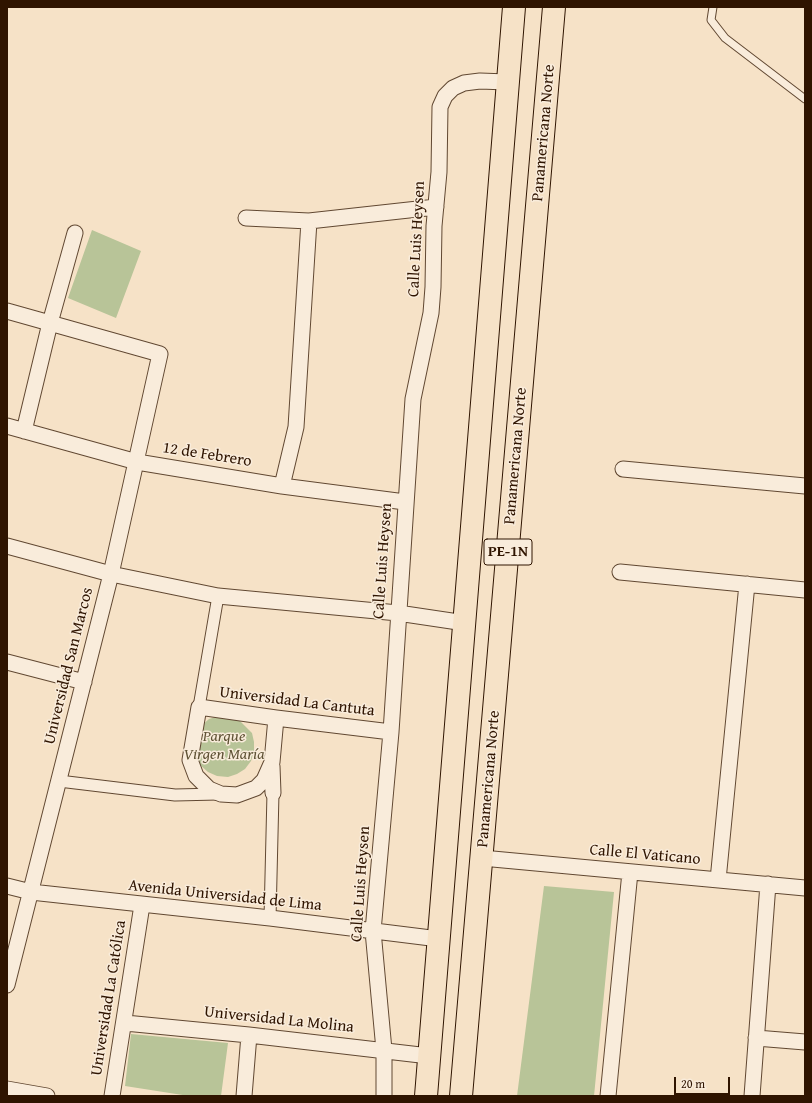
<!DOCTYPE html>
<meta charset="utf-8">
<style>
body{margin:0}
#map{position:relative;width:812px;height:1103px;overflow:hidden;background:#f6e2c7;font-family:"Gentium Book Plus",serif}
canvas{display:block}
.frame{position:absolute;inset:0;border:8px solid #2f1400;pointer-events:none}
.scale{position:absolute;left:674px;top:1077px;width:56px;height:18px;box-sizing:border-box;border:2px solid #2f1400;border-top:0;padding-left:5px;font-size:12px;line-height:14px;white-space:nowrap;color:#2f1400;-webkit-text-stroke:3px #f9ecdb;paint-order:stroke}
</style>
<div id="map">
<canvas width="812" height="1103"></canvas>
<div class="frame"></div>
<div class="scale">20 m</div>
</div>
<script>
const context = document.querySelector('canvas').getContext('2d');
context.lineJoin = 'round';
function fill(path, color) { context.fillStyle = color; context.fill(path, 'evenodd'); }
const shape = rows => new Path2D(rows.map(r => 'M' + r).join(''));
function stroke(path, color, width, dash) { context.strokeStyle = color; context.lineWidth = width; context.lineCap = dash ? 'butt' : 'round'; context.setLineDash(dash || []); context.stroke(path); }
function write(font, color, halo, rows, align = 'center') {
  context.font = font + ' "Gentium Book Plus",serif'; context.lineWidth = 3; context.setLineDash([]); context.textBaseline = 'middle'; context.strokeStyle = halo; context.fillStyle = color; for (const [text, x, y, turn = 0] of rows) {
    context.save(); context.translate(x, y); context.rotate((+turn || 0) * Math.PI / 180); context.textAlign = isNaN(turn) ? turn : align; if (halo) context.strokeText(text, 0, 0); context.fillText(text, 0, 0); context.restore();
  }
}
const green = shape([
 [92,230,141,251,116,318,68,298],
 [219,716,238,719,252,733,254,742,254,752,251,761,245,769,237,774,228,777,217,776,208,772,200,765,195,755,201,726,209,719],
 [544,886,614,892,594,1096,517,1096],
 [131,1034,228,1043,221,1096,189,1096,125,1086]
]);
const service = shape([
 [713,7,711,20,725,38,805,99]
]);
const pedestrian = shape([
 [199,707,218,596],
 [59,781,175,795,218,794],
 [270,918,273,793]
]);
const minor = shape([
 [246,218,309,221,436,207],
 [7,311,160,354,111,574,7,985],
 [7,426,137,462,282,486,405,502],
 [24,431,50,323,75,233],
 [623,469,805,486],
 [282,486,296,427,309,221],
 [7,546,111,574,218,596,398,613,465,623],
 [620,572,805,590],
 [7,662,84,682],
 [276,718,272,762,264,780,256,788,237,795,221,794,209,789,196,776,190,760,199,707,276,718,391,732],
 [272,766,273,793],
 [482,858,805,888],
 [718,880,747,584],
 [7,886,31,892,270,918,439,939],
 [125,1023,249,1035,429,1056],
 [756,1038,805,1042],
 [7,1089,47,1096],
 [112,1096,142,905],
 [244,1096,249,1035],
 [384,1096,384,1050,373,931,391,732,413,399,431,313,433,287,434,226,439,172,440,107,445,96,453,88,464,83,480,81,507,82],
 [608,1096,630,872],
 [752,1096,768,884]
]);
const trunk = shape([
 [426,1096,514,7],
 [461,1096,554,7]
]);
const shields = [
 [508,552,48]
];
const shieldNames = [
 ["PE-1N",508,552]
];
const streetNames = [
 ["Panamericana Norte",544,133,-85],
 ["Calle Luis Heysen",417,239,-87],
 ["12 de Febrero",207,455,9],
 ["Panamericana Norte",516,456,-85],
 ["Calle Luis Heysen",383,561,-86],
 ["Universidad San Marcos",69,666,-76],
 ["Universidad La Cantuta",297,702,7],
 ["Panamericana Norte",489,779,-85],
 ["Calle El Vaticano",645,855,5],
 ["Calle Luis Heysen",361,884,-86],
 ["Avenida Universidad de Lima",225,896,6],
 ["Universidad La Católica",109,998,-81],
 ["Universidad La Molina",279,1020,6]
];
const parkNames = [
 ["Parque",224,737],
 ["Virgen María",224,755]
];
fill(green, '#b8c498');
stroke(service, '#614832', 9);
stroke(pedestrian, '#614832', 13);
stroke(minor, '#614832', 17);
stroke(trunk, '#2f1400', 24);
stroke(service, '#f9ecdb', 7);
stroke(pedestrian, '#f9ecdb', 11);
stroke(minor, '#f9ecdb', 15);
stroke(trunk, '#f6e2c7', 22);
for (const [x, y, w] of shields) { const box = new Path2D(); box.roundRect(x - w / 2, y - 13, w, 26, 3); context.fillStyle = '#f9ecdb'; context.fill(box); stroke(box, '#2f1400', 1); }
write('bold 15px', '#2f1400', null, shieldNames);
write('16px', '#2f1400', '#f9ecdb', streetNames);
write('italic 16px', '#5f5235', '#f9ecdb', parkNames);
</script>
